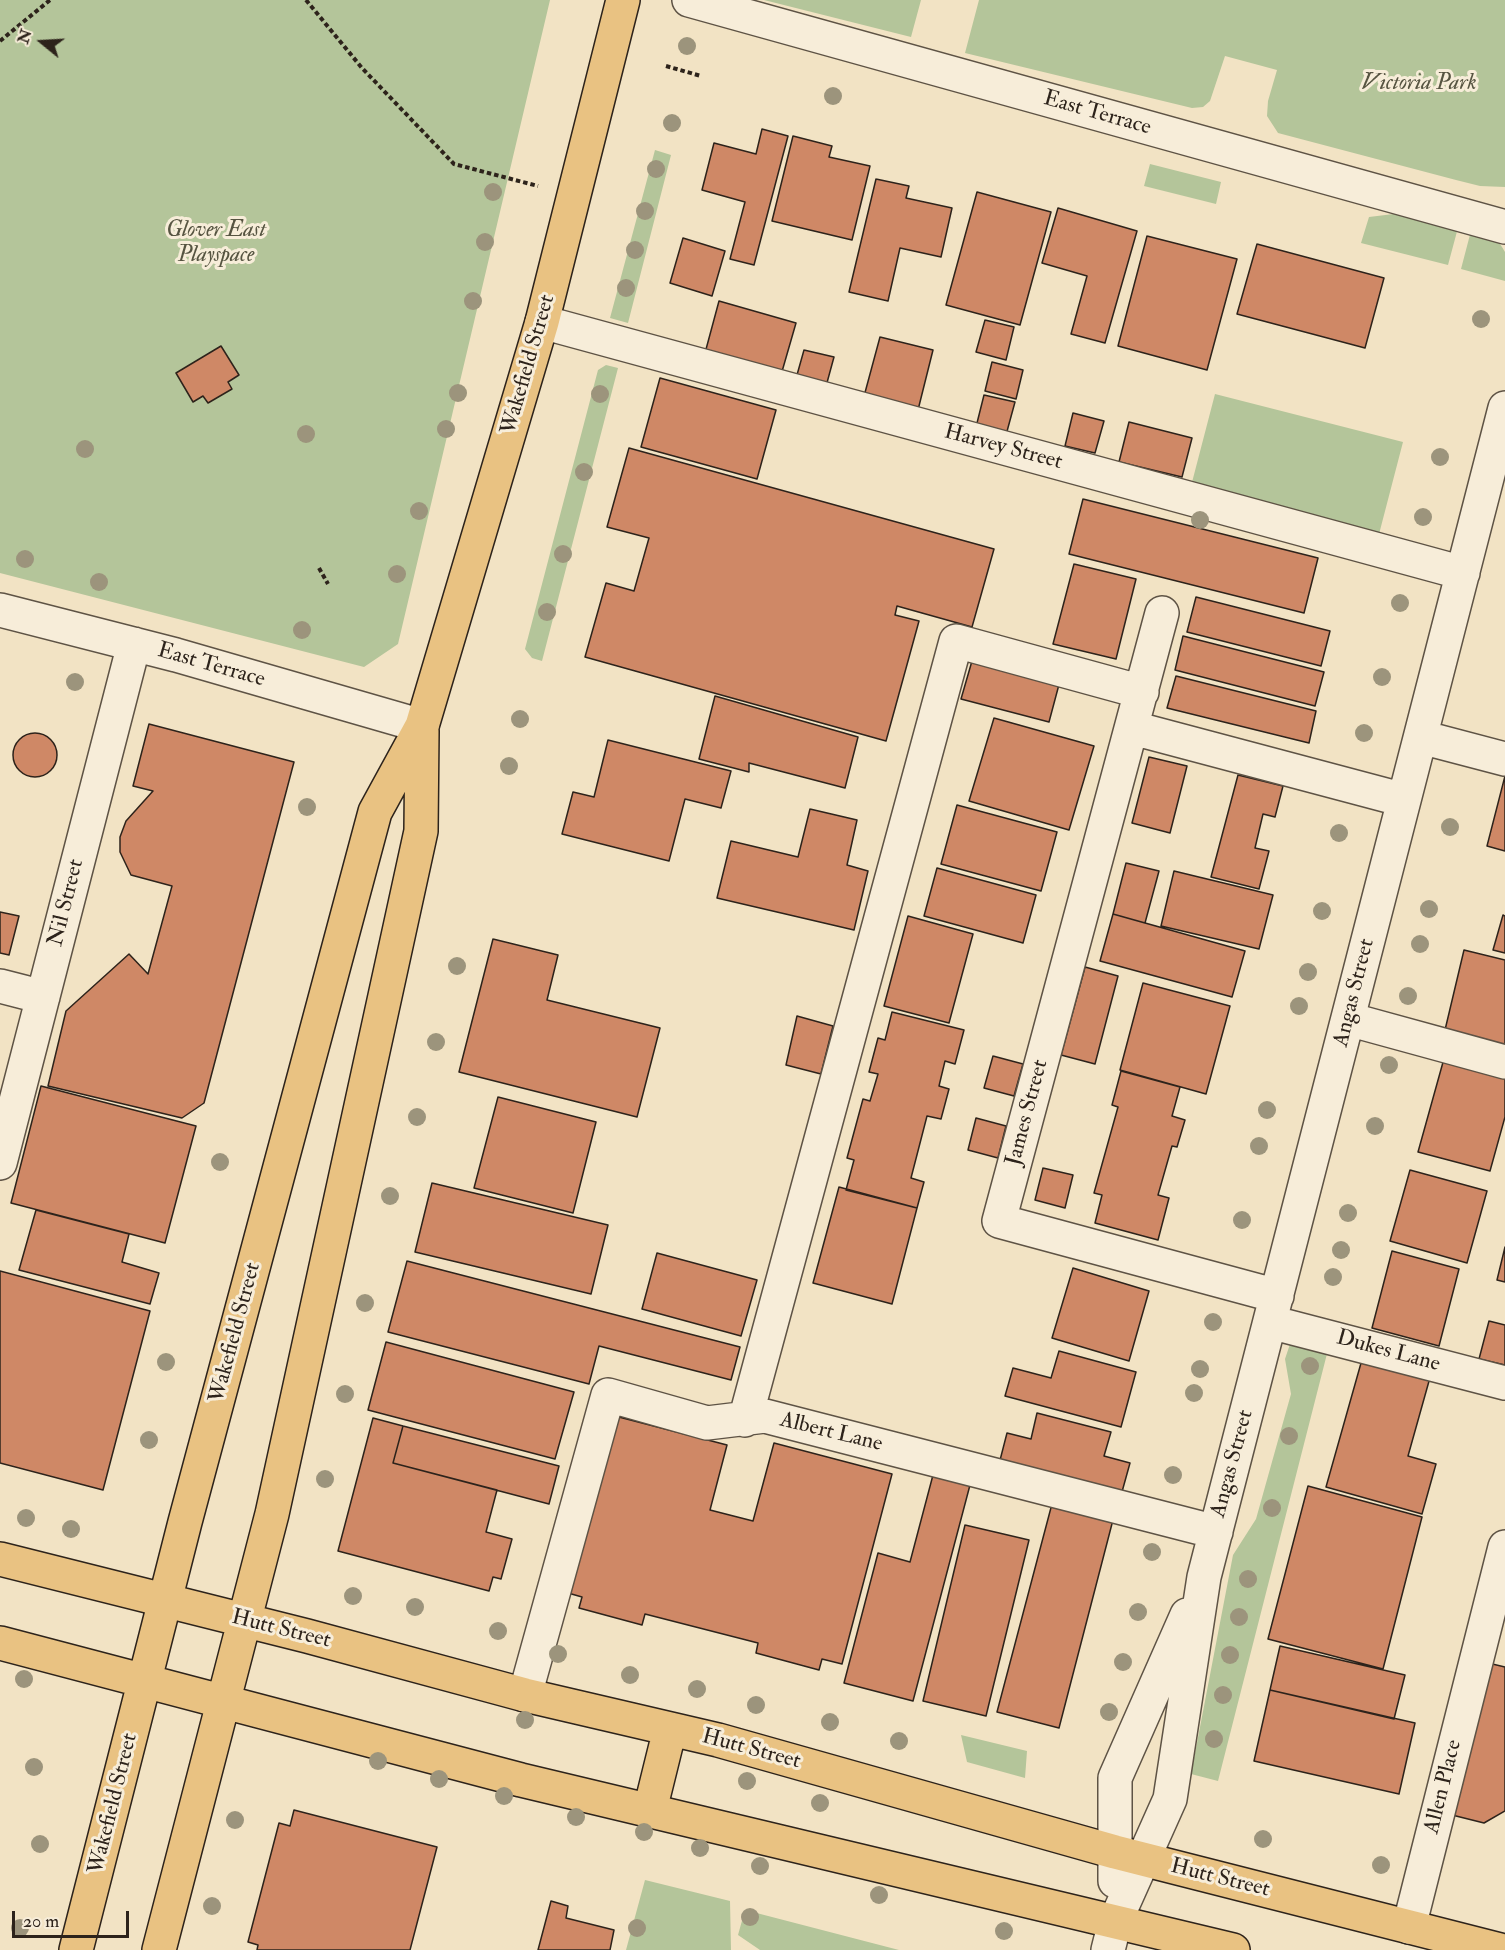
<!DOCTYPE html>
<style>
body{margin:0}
#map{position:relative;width:1505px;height:1950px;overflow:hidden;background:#f2e3c4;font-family:"IM FELL Double Pica",serif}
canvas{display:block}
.north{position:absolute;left:12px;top:12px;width:60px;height:60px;-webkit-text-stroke:4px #f7edd9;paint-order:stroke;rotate:288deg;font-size:16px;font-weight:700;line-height:24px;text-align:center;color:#2d231b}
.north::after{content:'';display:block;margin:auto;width:21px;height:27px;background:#2d231b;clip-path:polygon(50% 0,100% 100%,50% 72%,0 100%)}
.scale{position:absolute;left:12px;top:1911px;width:117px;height:27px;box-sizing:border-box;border:3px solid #2d231b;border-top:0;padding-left:8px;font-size:18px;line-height:21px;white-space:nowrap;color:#2d231b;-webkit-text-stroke:4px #f7edd9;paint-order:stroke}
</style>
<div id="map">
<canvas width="1505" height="1950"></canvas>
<div class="north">N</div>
<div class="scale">20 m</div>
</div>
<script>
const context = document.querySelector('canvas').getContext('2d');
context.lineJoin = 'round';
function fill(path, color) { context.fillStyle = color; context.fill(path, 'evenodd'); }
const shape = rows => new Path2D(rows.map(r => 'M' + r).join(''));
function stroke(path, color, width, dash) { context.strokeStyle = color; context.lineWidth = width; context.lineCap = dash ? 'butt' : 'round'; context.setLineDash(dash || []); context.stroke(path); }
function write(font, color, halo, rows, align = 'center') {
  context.font = font + ' "IM FELL Double Pica",serif'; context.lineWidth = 6; context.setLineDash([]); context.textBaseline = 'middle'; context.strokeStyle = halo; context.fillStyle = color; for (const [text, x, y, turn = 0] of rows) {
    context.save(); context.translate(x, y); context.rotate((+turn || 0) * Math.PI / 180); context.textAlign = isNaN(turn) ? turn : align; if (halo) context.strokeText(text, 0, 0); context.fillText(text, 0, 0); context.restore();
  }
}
const green = shape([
 [0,0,550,0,398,644,364,667,0,573],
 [764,0,921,0,911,37],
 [979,0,1505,0,1505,187,1480,186,1456,180,1278,133,1267,116,1268,101,1277,70,1225,56,1210,101,1203,107,1192,108,965,53],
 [655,150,671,155,628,323,610,318],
 [1150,164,1221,182,1216,204,1144,186],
 [1410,212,1459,224,1448,265,1361,243,1369,217],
 [1472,227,1497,240,1502,247,1505,252,1505,281,1461,269],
 [606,365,618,368,542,661,532,658,525,649,598,370],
 [1215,394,1403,442,1378,538,1190,490],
 [1291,1341,1330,1342,1218,1781,1191,1774,1233,1555,1256,1519,1291,1394,1285,1359],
 [961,1735,1027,1751,1025,1778,967,1762],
 [645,1880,730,1901,731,1950,626,1950],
 [745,1910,899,1950,760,1950,738,1935]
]);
const building = shape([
 [762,129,788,136,754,265,730,259,745,202,702,190,714,143,756,154,762,129],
 [793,136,832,146,829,157,870,166,852,240,772,221,793,136],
 [876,179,909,186,906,198,952,208,941,257,900,248,888,301,849,292,876,179],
 [977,192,1051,212,1020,325,946,305,977,192],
 [1058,208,1137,231,1105,343,1071,334,1087,276,1042,263,1058,208],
 [1147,236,1237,259,1207,370,1118,346,1147,236],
 [683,238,725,251,712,296,670,283,683,238],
 [1257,244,1384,278,1365,348,1237,314,1257,244],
 [719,301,796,323,781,375,705,353,719,301],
 [985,320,1014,327,1006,360,976,352,985,320],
 [880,337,933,350,917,414,863,400,880,337],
 [221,346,239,375,228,382,232,389,208,403,203,396,193,402,176,373,221,346],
 [804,350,834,357,825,390,795,382,804,350],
 [992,362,1023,370,1016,399,985,391,992,362],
 [660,378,776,410,757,479,641,447,660,378],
 [984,395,1015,402,1006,435,976,427,984,395],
 [1073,413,1104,421,1095,453,1065,446,1073,413],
 [1129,422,1192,438,1182,477,1119,462,1129,422],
 [629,448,994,549,972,627,897,606,895,615,919,621,886,741,585,657,606,583,634,591,649,538,607,527,629,448],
 [1083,499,1318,558,1304,613,1069,554,1083,499],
 [1074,564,1136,579,1116,659,1053,644,1074,564],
 [1196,597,1330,631,1321,666,1187,632,1196,597],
 [1183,636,1324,672,1315,706,1175,670,1183,636],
 [974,654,1061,677,1049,722,961,699,974,654],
 [1176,676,1316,711,1309,743,1167,708,1176,676],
 [715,696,858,737,845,788,749,763,749,772,699,759,715,696],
 [994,718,1094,746,1069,830,969,801,994,718],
 [149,724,294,762,204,1103,182,1118,48,1086,66,1011,129,954,148,974,172,886,131,875,120,852,120,837,126,821,153,791,133,786,149,724],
 '13 755a22 22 0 1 1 44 0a22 22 0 1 1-44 0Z',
 [608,740,731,771,721,808,685,799,669,861,562,834,573,792,594,797,608,740],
 [1149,757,1187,766,1170,833,1132,823,1149,757],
 [1238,775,1283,786,1275,817,1263,814,1255,848,1269,851,1259,889,1211,877,1238,775],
 [1505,776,1505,851,1487,846,1505,776],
 [957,805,1057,832,1041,891,941,864,957,805],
 [810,809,857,820,847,865,868,871,854,930,717,898,731,841,798,857,810,809],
 [1126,863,1159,871,1145,923,1113,914,1126,863],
 [937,868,1036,895,1023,943,924,916,937,868],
 [1174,871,1273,895,1259,949,1161,926,1174,871],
 [0,912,19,916,9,955,0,953,0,912],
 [1113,914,1245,951,1232,997,1100,961,1113,914],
 [1503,915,1505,916,1505,953,1493,950,1503,915],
 [908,916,973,934,949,1023,884,1006,908,916],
 [493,939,558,955,547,1000,660,1028,637,1117,459,1072,493,939],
 [1464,950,1505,960,1505,1045,1445,1030,1464,950],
 [1085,967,1118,976,1095,1064,1061,1055,1085,967],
 [1143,983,1230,1006,1206,1094,1120,1070,1143,983],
 [892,1012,964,1030,955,1064,945,1061,939,1086,949,1089,941,1119,927,1116,911,1178,924,1182,917,1208,846,1190,854,1160,847,1158,863,1099,870,1101,878,1074,869,1072,878,1038,885,1040,892,1012],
 [797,1016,833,1026,821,1074,786,1065,797,1016],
 [1445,1055,1505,1071,1505,1117,1490,1171,1418,1152,1445,1055],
 [993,1056,1023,1064,1014,1096,984,1088,993,1056],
 [1121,1071,1180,1087,1172,1116,1185,1120,1177,1147,1172,1146,1158,1195,1169,1198,1158,1240,1095,1223,1102,1195,1094,1193,1118,1107,1112,1105,1121,1071],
 [41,1086,196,1126,165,1243,11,1203,41,1086],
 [498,1097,596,1122,573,1213,474,1188,498,1097],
 [976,1118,1006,1126,998,1158,968,1150,976,1118],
 [1043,1168,1073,1175,1065,1208,1035,1200,1043,1168],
 [1410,1170,1487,1191,1467,1263,1390,1241,1410,1170],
 [432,1183,608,1225,591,1294,415,1252,432,1183],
 [839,1187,917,1208,892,1304,813,1283,839,1187],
 [36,1210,129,1234,122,1262,159,1273,150,1304,19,1270,36,1210],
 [1505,1247,1505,1282,1497,1280,1505,1247],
 [1392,1251,1459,1269,1439,1346,1372,1328,1392,1251],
 [657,1253,757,1280,741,1336,642,1309,657,1253],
 [407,1261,740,1347,731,1380,599,1346,589,1384,388,1332,407,1261],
 [1073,1268,1149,1291,1129,1361,1052,1338,1073,1268],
 [0,1271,150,1311,103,1490,0,1463,0,1271],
 [1489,1321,1505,1325,1505,1365,1479,1359,1489,1321],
 [386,1342,574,1392,555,1459,368,1410,386,1342],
 [1059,1351,1136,1372,1121,1427,1005,1396,1013,1368,1051,1378,1059,1351],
 [1363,1356,1431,1374,1408,1456,1436,1464,1422,1514,1326,1487,1363,1356],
 [1037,1413,1111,1432,1104,1456,1130,1463,1120,1499,998,1468,1007,1433,1031,1439,1037,1413],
 [615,1416,727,1445,710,1510,753,1521,774,1443,892,1474,842,1664,822,1659,819,1670,756,1653,758,1643,645,1614,642,1625,579,1608,582,1597,561,1591,615,1416],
 [373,1418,403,1426,393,1463,497,1490,486,1532,512,1539,501,1579,493,1577,489,1591,338,1551,373,1418],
 [403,1426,559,1466,549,1504,393,1463,403,1426],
 [933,1475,970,1485,913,1701,844,1683,878,1553,910,1562,933,1475],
 [1308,1486,1422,1517,1383,1669,1268,1639,1308,1486],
 [1053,1500,1114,1516,1059,1728,997,1712,1053,1500],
 [965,1525,1029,1540,986,1716,923,1701,965,1525],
 [1280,1646,1405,1675,1394,1719,1270,1690,1280,1646],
 [1484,1662,1505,1667,1505,1811,1484,1823,1444,1813,1484,1662],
 [1270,1690,1415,1723,1399,1794,1254,1761,1270,1690],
 [294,1810,437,1847,410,1950,257,1950,258,1945,248,1942,279,1823,290,1826,294,1810],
 [551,1901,568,1906,566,1918,614,1930,610,1950,538,1950,551,1901]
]);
const path = shape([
 [306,0,362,68,454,164,538,186],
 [0,41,50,0],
 [666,66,701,76],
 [319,568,328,584]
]);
const minor = shape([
 [689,0,1505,227],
 [542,322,1463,573],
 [0,610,176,655,422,726],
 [1162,613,999,1221,1277,1296],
 [1133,728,1404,800],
 [1421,737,1505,759],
 [0,986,43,997],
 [1348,1019,1505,1062],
 [0,1163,134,644],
 [1270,1322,1505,1383],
 [745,1420,956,641,1142,692],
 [525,1695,608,1395,707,1423,765,1416,1216,1532],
 [1115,1881,1115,1778,1187,1615],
 [1409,1927,1505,1547],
 [1108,1950,1115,1922,1170,1799,1204,1577,1505,408]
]);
const major = shape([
 [0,1559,307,1636,525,1695,718,1740,1115,1852,1500,1950],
 [0,1643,521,1780,1233,1950],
 [650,1810,670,1729],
 [76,1950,185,1522,375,812,422,726,542,322,623,0],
 [159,1950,272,1514,421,831,422,731]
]);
const trees = [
 [687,46],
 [833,96],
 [672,123],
 [656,169],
 [493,192],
 [645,211],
 [485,242],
 [635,250],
 [626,288],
 [473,301],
 [1481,319],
 [458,393],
 [600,394],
 [446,429],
 [306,434],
 [85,449],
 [1440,457],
 [584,472],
 [419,511],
 [1423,517],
 [1200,520],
 [563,554],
 [25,559],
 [397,574],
 [99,582],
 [1400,603],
 [547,612],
 [302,630],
 [1382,677],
 [75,682],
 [520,719],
 [1364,733],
 [509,766],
 [307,807],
 [1450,827],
 [1339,833],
 [1429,909],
 [1322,911],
 [1420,944],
 [457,966],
 [1308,972],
 [1408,996],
 [1299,1006],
 [436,1042],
 [1389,1065],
 [1267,1110],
 [417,1117],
 [1375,1126],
 [1259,1146],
 [220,1162],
 [390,1196],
 [1348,1213],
 [1242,1220],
 [1341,1250],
 [1333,1277],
 [365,1303],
 [1213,1322],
 [166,1362],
 [1310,1366],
 [1200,1369],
 [1194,1393],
 [345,1394],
 [1289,1436],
 [149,1440],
 [1173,1475],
 [325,1479],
 [1272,1508],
 [26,1518],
 [71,1529],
 [1152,1552],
 [1248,1579],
 [353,1596],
 [415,1607],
 [1138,1612],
 [1239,1617],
 [498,1631],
 [558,1654],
 [1230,1655],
 [1123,1662],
 [630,1675],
 [24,1679],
 [697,1689],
 [1223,1695],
 [756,1705],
 [1109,1712],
 [525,1720],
 [830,1722],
 [1214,1739],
 [899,1741],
 [378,1761],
 [34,1767],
 [439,1779],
 [747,1781],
 [504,1796],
 [820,1803],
 [576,1817],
 [235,1820],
 [644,1832],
 [1263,1839],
 [40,1844],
 [700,1848],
 [1381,1865],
 [760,1866],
 [879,1895],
 [212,1906],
 [750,1917],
 [20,1928],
 [637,1928],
 [1004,1931]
];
const parkNames = [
 ["Victoria Park",1419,84],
 ["Glover East",216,231],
 ["Playspace",216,256]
];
const streetNames = [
 ["East Terrace",1097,114,16],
 ["Wakefield Street",529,365,-74],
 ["Harvey Street",1003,448,15],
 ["East Terrace",211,666,16],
 ["Nil Street",67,903,-76],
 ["Angas Street",1355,993,-76],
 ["James Street",1028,1113,-75],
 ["Wakefield Street",236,1333,-75],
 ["Dukes Lane",1388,1352,15],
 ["Albert Lane",831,1433,14],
 ["Angas Street",1233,1464,-75],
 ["Hutt Street",281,1630,14],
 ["Hutt Street",751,1750,15],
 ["Allen Place",1444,1787,-76],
 ["Wakefield Street",114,1804,-76],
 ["Hutt Street",1220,1879,14]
];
fill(green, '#b4c59a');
fill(building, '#cf8866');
stroke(building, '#2d231b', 1.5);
stroke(minor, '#5e5345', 36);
stroke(major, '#2d231b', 36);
stroke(path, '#2d231b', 4, [4.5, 3]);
stroke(minor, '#f7edd9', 33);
stroke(major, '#e9c282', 33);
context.fillStyle = '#9c947c';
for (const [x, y] of trees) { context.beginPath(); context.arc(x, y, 9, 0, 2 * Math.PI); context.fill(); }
write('italic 22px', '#565441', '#f7edd9', parkNames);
write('22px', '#2d231b', '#f7edd9', streetNames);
</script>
